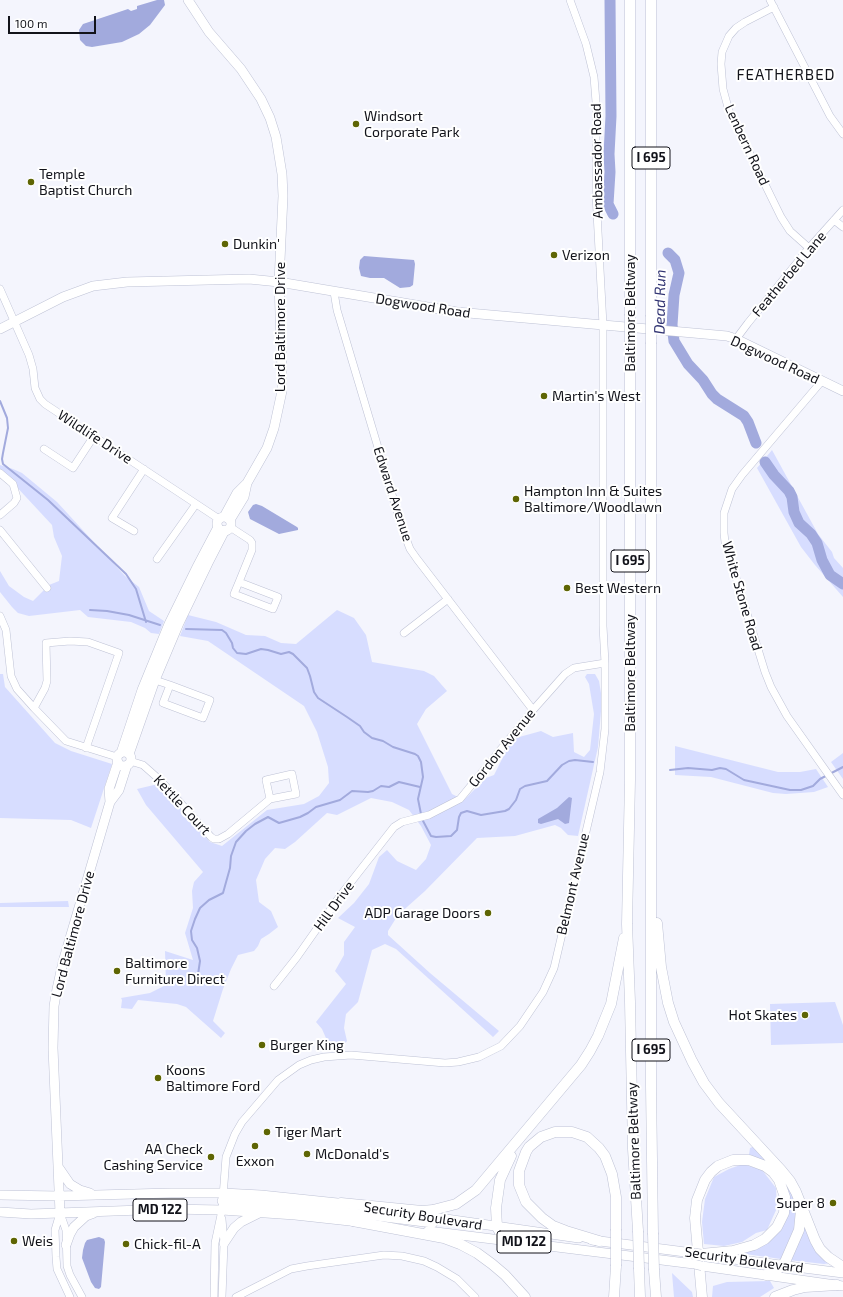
<!DOCTYPE html>
<style>
body{margin:0}
#map{position:relative;width:843px;height:1297px;overflow:hidden;background:#f4f5fd;font-family:"Exo 2",sans-serif}
canvas{display:block}
.scale{position:absolute;left:8px;top:16px;width:88px;height:18px;box-sizing:border-box;border:2px solid #12131a;border-top:0;padding-left:5px;font-size:12px;line-height:14px;white-space:nowrap;color:#12131a;-webkit-text-stroke:3px #fff;paint-order:stroke}
</style>
<div id="map">
<canvas width="843" height="1297"></canvas>
<div class="scale">100 m</div>
</div>
<script>
const context = document.querySelector('canvas').getContext('2d');
context.lineJoin = 'round';
function fill(path, color) { context.fillStyle = color; context.fill(path, 'evenodd'); }
const shape = rows => new Path2D(rows.map(r => 'M' + r).join(''));
function stroke(path, color, width, dash) { context.strokeStyle = color; context.lineWidth = width; context.lineCap = dash ? 'butt' : 'round'; context.setLineDash(dash || []); context.stroke(path); }
function write(font, color, halo, rows, align = 'center') {
  context.font = font + ' "Exo 2",sans-serif'; context.lineWidth = 4; context.setLineDash([]); context.textBaseline = 'middle'; context.strokeStyle = halo; context.fillStyle = color; for (const [text, x, y, turn = 0] of rows) {
    context.save(); context.translate(x, y); context.rotate((+turn || 0) * Math.PI / 180); context.textAlign = isNaN(turn) ? turn : align; if (halo) context.strokeText(text, 0, 0); context.fillText(text, 0, 0); context.restore();
  }
}
const green = shape([
 [772,450,818,534,832,552,834,558,843,568,843,597,815,565,801,547,757,468],
 [0,465,13,469,22,473,57,502,125,576,139,587,149,611,164,621,159,634,151,633,145,628,131,622,88,617,80,610,29,616,18,613,12,607,0,592,0,571,9,586,24,597,33,601,49,585,59,581,62,556,54,537,52,525,0,469],
 [337,610,354,618,366,635,372,662,424,671,434,676,447,691,426,709,417,724,452,794,464,800,486,778,494,775,512,739,541,731,553,737,573,733,574,752,584,757,590,750,594,714,589,684,585,677,587,674,595,674,599,681,602,699,598,747,578,836,568,835,561,828,555,825,515,836,477,838,425,891,398,915,388,931,388,935,430,973,499,1031,493,1037,396,949,385,944,372,950,358,1002,346,1014,344,1028,347,1041,344,1045,333,1048,329,1045,322,1029,316,1022,346,984,335,971,344,955,344,942,355,927,338,918,354,903,369,884,379,857,387,850,397,861,416,870,426,859,431,845,421,826,409,810,392,802,371,798,337,815,327,813,295,842,285,849,275,848,265,859,256,880,259,902,271,911,278,927,269,934,261,939,258,946,254,951,238,955,231,969,223,989,213,1021,225,1033,221,1038,186,1007,177,1004,138,1000,132,1009,121,1008,122,1000,121,998,150,993,166,985,165,951,193,960,185,933,193,908,192,891,194,882,203,872,146,805,137,789,158,784,210,842,222,846,267,810,304,804,319,796,329,783,328,767,317,732,304,706,208,641,180,636,188,615,216,622,246,635,265,636,281,643,296,644],
 [0,674,3,674,5,687,55,743,71,751,112,764,91,828,71,820,0,818],
 [675,746,778,772,800,772,816,769,828,787,814,792,786,794,773,793,711,777,675,775],
 [843,753,843,779,831,762],
 [68,901,69,907,0,907,0,903],
 [835,1002,843,1025,843,1043,771,1045,770,1004],
 [755,1146,782,1175,794,1196,798,1209,794,1233,781,1259,738,1253,779,1229,785,1184,749,1155,750,1148],
 [743,1164,762,1170,776,1188,777,1208,767,1230,756,1233,742,1242,724,1246,704,1244,702,1222,705,1199,714,1177,729,1169],
 [804,1222,830,1263,824,1264,789,1260],
 [672,1273,692,1292,693,1297,674,1297],
 [770,1281,774,1288,760,1297,712,1297,713,1286,727,1282]
]);
const water = shape([
 [157,0,164,0,165,5,150,25,139,34,122,42,92,47,86,46,80,40,79,30,83,24,128,9,131,11,137,9,137,6],
 [364,256,414,260,415,264,413,285,410,287,400,288,384,278,370,278,361,276,359,268,360,260],
 [256,504,262,506,297,527,298,528,298,530,279,534,250,519,248,512,253,505],
 [569,797,572,798,569,823,565,824,558,819,541,824,538,823,538,819,557,808],
 [99,1237,104,1239,105,1242,101,1287,99,1289,95,1288,91,1282,82,1258,83,1250,85,1243,87,1240]
]);
const stream = shape([
 [0,401,7,418,8,428,3,453,2,459,3,464,48,500,126,574,136,589,146,622],
 [90,610,107,611,129,615,160,625],
 [186,629,222,630,226,633,232,643,233,648,237,653,246,654,261,649,268,650,281,654,289,652,293,654,307,668,310,676,314,692,318,698,347,717,360,726,364,732,372,738,383,741,393,747,415,754,418,756,421,762,423,777,418,799,421,814],
 [670,770,688,768,712,770,720,768,726,769,744,780,790,790,801,790,813,786,820,779,843,767],
 [422,819,431,836,436,837,451,836,457,830,459,817,461,813,467,811,481,815,505,811,509,809,516,800,520,789,525,786,547,781,562,765,569,761,575,760,593,762],
 [197,981,200,961,197,948,192,940,191,931,195,919,200,908,209,900,223,893,230,868,231,856,236,842,246,831,255,824,268,817,279,823,300,817,308,813,316,807,340,800,352,791,368,792,373,791,381,786,389,787,399,782,420,787]
]);
const river = shape([
 [610,0,611,116,609,154,610,172,608,204,613,214],
 [668,253,675,260,679,273,674,295,672,325,674,341,688,364,703,380,712,394,717,399,744,416,748,422,756,443],
 [765,462,774,475,789,491,792,497,794,512,799,523,811,534,817,543,822,560,830,575,843,584]
]);
const minor = shape([
 [770,0,830,116,843,134],
 [774,7,745,22,736,28,729,36,722,52,721,64,723,89,729,111,781,217,790,231,809,248],
 [834,220,843,227],
 [0,289,29,355,33,369,35,388,40,399,45,404,219,519],
 [334,292,337,310,402,528,410,549,417,559,533,710],
 [736,339,748,323,809,248,843,210],
 [821,382,742,475,732,489,724,513,724,533,725,542,765,672,771,687,787,716,843,795],
 [44,449,73,468,94,436],
 [0,473,13,484,17,498,14,503,0,515],
 [230,527,250,540,252,543,252,550,239,582,234,594,273,609,278,597,239,582],
 [0,530,47,588],
 [134,531,112,518,144,469],
 [157,559,196,504],
 [0,616,6,630,11,676,17,689,34,708,66,741,117,757],
 [404,633,448,599],
 [155,680,170,685,210,700,203,718,163,703,170,685],
 [34,708,45,688,47,681,46,643,70,641,88,642,119,653,86,748],
 [130,761,143,765,160,780,211,837,214,839,219,839,228,834,270,799,296,794,292,774,266,780,270,799],
 [274,986,297,957,340,896,394,827,402,822,429,815,460,799,533,710,565,674,574,668,580,667,605,663],
 [60,1213,66,1230,67,1266,70,1275,82,1297],
 [60,1213,55,1230,56,1257,57,1269,70,1297],
 [214,1297,215,1243,222,1210,226,1157,235,1134,242,1122,278,1080,299,1065,311,1060,324,1057,351,1055,445,1063,458,1062,479,1057,501,1046,520,1026,543,992,554,968,600,772,605,729,605,663,603,626,603,325,596,194,596,102,594,77,586,44,570,0],
 [222,1297,224,1243,222,1219],
 [236,1297,291,1269,307,1266,384,1255,402,1256,424,1261,437,1267,457,1279,475,1297]
]);
const major = shape([
 [188,0,209,32,241,69,261,99,270,118,276,137,282,174,283,196,279,282,282,373,282,391,274,428,267,448,247,483,244,497,230,520],
 [0,329,63,297,93,286,127,282,249,279,279,282,457,312,727,336,736,339,843,391],
 [224,517,237,493,246,484],
 '217 524a7 7 0 1 1 14 0a7 7 0 1 1-14 0Z',
 '117 759a7 7 0 1 1 14 0a7 7 0 1 1-14 0Z',
 [121,753,142,690,169,624,198,565,218,527],
 [129,754,155,680,179,623,208,563,225,530],
 [110,802,119,790,127,765],
 [59,1168,70,1184,80,1190,90,1193],
 [0,1195,59,1196,171,1193,223,1193,261,1195,347,1204],
 [222,1201,296,1206,433,1223],
 [0,1212,31,1214,169,1209,222,1210,295,1215,359,1222],
 [60,1213,53,1048,54,1006,57,989,63,962,110,802,109,789,118,762],
 [411,1214,579,1238],
 [428,1231,694,1264],
 [592,1240,693,1253],
 [224,1243,234,1228,241,1222,259,1213],
 [66,1245,70,1234,74,1227,86,1216,94,1213],
 [710,1256,843,1273],
 [702,1266,843,1286]
]);
const highway = shape([
 [630,314,630,0],
 [651,315,651,0],
 [630,343,630,780,627,924,630,1002,633,1149,638,1231],
 [651,344,651,1086,653,1233],
 [657,923,661,967,668,1003,674,1022,692,1061,704,1083,719,1103,781,1170,790,1181,796,1192,815,1240,820,1249,828,1257,843,1267],
 [341,1203,422,1211,433,1210,456,1204,476,1190,581,1065,590,1051,598,1036,611,1004,624,938],
 [353,1221,444,1238,460,1244,477,1253,492,1264,505,1275,525,1297],
 [504,1240,497,1227,496,1208,500,1180,511,1156],
 [599,1241,566,1231,553,1226,542,1218,526,1202,519,1185,519,1171,526,1152,529,1147,541,1137,555,1132,572,1132,587,1137,599,1148,605,1156,612,1174,616,1197,616,1229],
 [701,1254,733,1251,754,1245,765,1239,777,1227,784,1213,785,1197,779,1180,773,1172,765,1166,749,1160,733,1160,718,1166,711,1172,705,1180,697,1200,695,1218,702,1297],
 [639,1269,640,1297],
 [654,1270,656,1297],
 [766,1275,776,1271,785,1262,799,1230,801,1210],
 [614,1297,616,1266],
 [775,1297,793,1290,805,1287,837,1285]
]);
const majorBridge = shape([
 [693,1253,701,1254],
 [694,1264,702,1266]
]);
const highwayBridge = shape([
 [630,343,630,314],
 [651,344,651,315],
 [638,1231,639,1269],
 [653,1233,654,1270],
 [616,1266,616,1229]
]);
const markers = [
 [356,124,4,"#5e6503"],
 [31,182,4,"#5e6503"],
 [225,244,4,"#5e6503"],
 [554,255,4,"#5e6503"],
 [544,396,4,"#5e6503"],
 [516,499,4,"#5e6503"],
 [567,588,4,"#5e6503"],
 [488,913,4,"#5e6503"],
 [117,971,4,"#5e6503"],
 [805,1015,4,"#5e6503"],
 [262,1045,4,"#5e6503"],
 [158,1078,4,"#5e6503"],
 [267,1132,4,"#5e6503"],
 [255,1146,4,"#5e6503"],
 [307,1154,4,"#5e6503"],
 [211,1157,4,"#5e6503"],
 [833,1203,4,"#5e6503"],
 [14,1241,4,"#5e6503"],
 [126,1244,4,"#5e6503"]
];
const shields = [
 [651,158,38],
 [630,561,38],
 [651,1050,38],
 [160,1210,54],
 [524,1242,54]
];
const shieldNames = [
 ["I 695",651,158],
 ["I 695",630,561],
 ["I 695",651,1050],
 ["MD 122",160,1210],
 ["MD 122",524,1242]
];
const poiNames = [
 ["Windsort",364,116],
 ["Corporate Park",364,132],
 ["Temple",39,174],
 ["Baptist Church",39,190],
 ["Dunkin'",233,244],
 ["Verizon",562,255],
 ["Martin's West",552,396],
 ["Hampton Inn & Suites",524,491],
 ["Baltimore/Woodlawn",524,507],
 ["Best Western",575,588],
 ["ADP Garage Doors",480,913,"right"],
 ["Baltimore",125,963],
 ["Furniture Direct",125,979],
 ["Hot Skates",797,1015,"right"],
 ["Burger King",270,1045],
 ["Koons",166,1070],
 ["Baltimore Ford",166,1086],
 ["Tiger Mart",275,1132],
 ["AA Check",203,1149,"right"],
 ["Cashing Service",203,1165,"right"],
 ["McDonald's",315,1154],
 ["Exxon",255,1161,"center"],
 ["Super 8",825,1203,"right"],
 ["Weis",22,1241],
 ["Chick-fil-A",134,1244]
];
const streetNames = [
 ["Lenbern Road",747,145,65],
 ["Ambassador Road",597,161,-91],
 ["Featherbed Lane",789,274,-50],
 ["Dogwood Road",423,306,9],
 ["Baltimore Beltway",630,313,-90],
 ["Lord Baltimore Drive",280,327,-90],
 ["Dogwood Road",775,360,25],
 ["Wildlife Drive",95,437,33],
 ["Edward Avenue",393,494,72],
 ["White Stone Road",742,596,74],
 ["Baltimore Beltway",630,673,-90],
 ["Gordon Avenue",502,748,-51],
 ["Kettle Court",182,805,47],
 ["Belmont Avenue",573,884,-77],
 ["Hill Drive",334,906,-54],
 ["Lord Baltimore Drive",73,934,-75],
 ["Baltimore Beltway",634,1141,-92],
 ["Security Boulevard",423,1216,9],
 ["Security Boulevard",744,1260,8]
];
const neighbourhoodNames = [
 ["FEATHERBED",786,75]
];
const waterNames = [
 ["Dead Run",660,302,-89]
];
fill(green, '#d7ddff');
fill(water, '#a2aadd');
stroke(stream, '#a2aadd', 2);
stroke(river, '#a2aadd', 11);
stroke(minor, '#bec2d5', 8);
stroke(major, '#bec2d5', 10);
stroke(highway, '#bec2d5', 11);
stroke(minor, '#fff', 7);
stroke(major, '#fff', 9);
stroke(highway, '#fff', 10);
stroke(majorBridge, '#bec2d5', 10, []);
stroke(highwayBridge, '#bec2d5', 11, []);
stroke(majorBridge, '#fff', 9);
stroke(highwayBridge, '#fff', 10);
for (const [x, y, r, color] of markers) { const dot = new Path2D(); dot.arc(x, y, r, 0, 2 * Math.PI); context.fillStyle = color; context.fill(dot); stroke(dot, '#fff', 1.5); }
for (const [x, y, w] of shields) { const box = new Path2D(); box.roundRect(x - w / 2, y - 11, w, 22, 3); context.fillStyle = '#fff'; context.fill(box); stroke(box, '#12131a', 1); }
write('bold 13px', '#12131a', null, shieldNames);
write('14px', '#12131a', '#fff', poiNames, 'left');
write('14px', '#12131a', '#fff', streetNames);
context.letterSpacing = '1px';
write('15px', '#12131a', '#fff', neighbourhoodNames);
context.letterSpacing = '0px';
write('italic 15px', '#323573', '#fff', waterNames);
</script>
